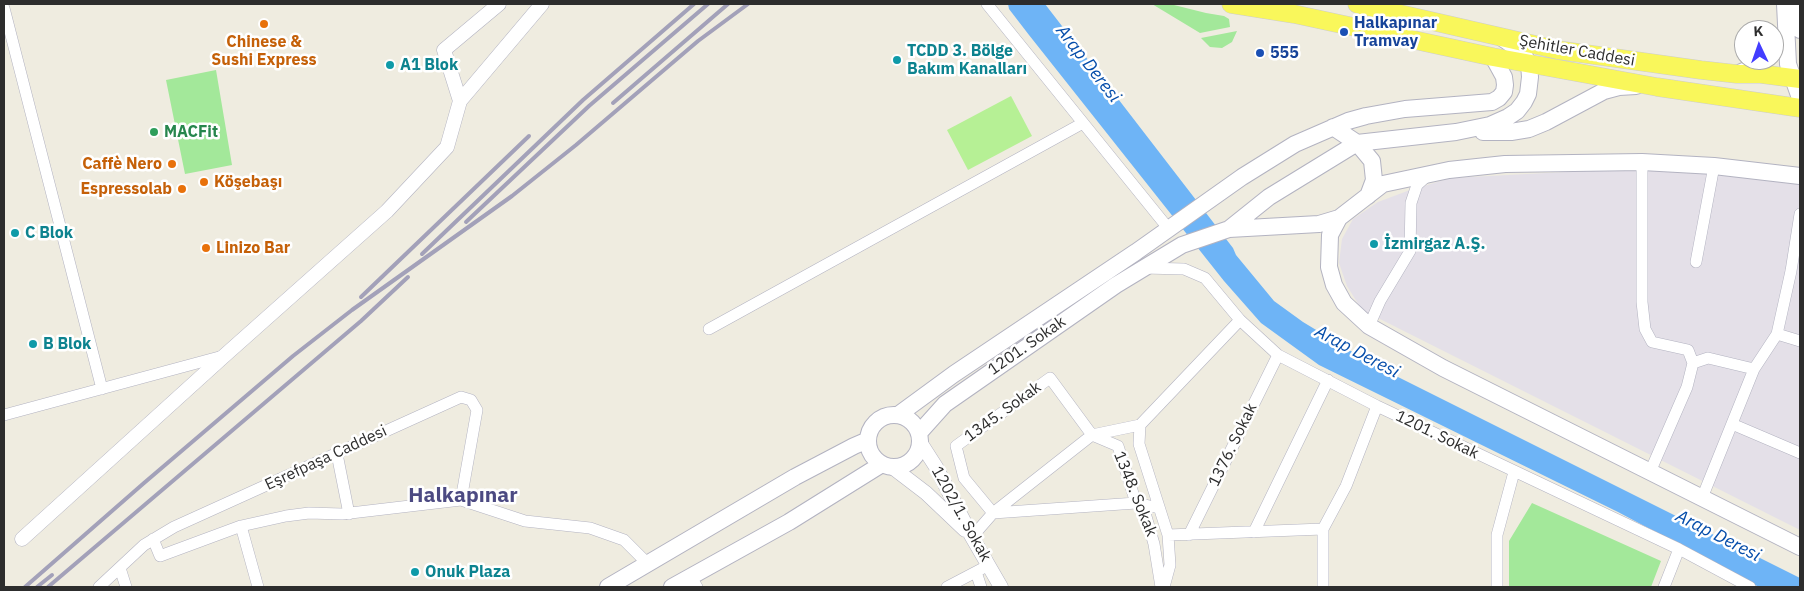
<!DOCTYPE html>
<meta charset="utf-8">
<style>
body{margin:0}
#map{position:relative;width:1804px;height:591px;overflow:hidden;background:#efece0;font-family:"IBM Plex Sans",sans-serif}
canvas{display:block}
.frame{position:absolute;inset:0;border:5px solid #2d2d2d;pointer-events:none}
.north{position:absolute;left:1734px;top:20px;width:50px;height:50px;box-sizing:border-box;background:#fff;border:1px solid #ababab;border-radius:50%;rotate:357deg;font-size:14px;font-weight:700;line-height:20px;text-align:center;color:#2d2d2d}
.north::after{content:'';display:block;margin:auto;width:18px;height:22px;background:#433dff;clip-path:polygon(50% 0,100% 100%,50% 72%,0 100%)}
</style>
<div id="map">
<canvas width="1804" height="591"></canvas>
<div class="frame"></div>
<div class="north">K</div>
</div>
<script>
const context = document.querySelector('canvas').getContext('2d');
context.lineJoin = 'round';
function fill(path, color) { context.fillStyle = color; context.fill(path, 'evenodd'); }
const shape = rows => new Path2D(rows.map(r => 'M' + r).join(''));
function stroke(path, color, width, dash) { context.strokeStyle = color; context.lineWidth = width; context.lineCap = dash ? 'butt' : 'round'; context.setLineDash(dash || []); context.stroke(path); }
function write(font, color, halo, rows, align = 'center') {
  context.font = font + ' "IBM Plex Sans",sans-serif'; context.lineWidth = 5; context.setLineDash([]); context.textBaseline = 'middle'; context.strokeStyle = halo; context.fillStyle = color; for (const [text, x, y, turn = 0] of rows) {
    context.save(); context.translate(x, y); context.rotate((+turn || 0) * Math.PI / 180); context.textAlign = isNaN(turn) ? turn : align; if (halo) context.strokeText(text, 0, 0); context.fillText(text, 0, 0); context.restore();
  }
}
const industrial = shape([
 [1623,169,1800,178,1800,530,1362,310,1347,286,1339,263,1342,239,1353,219,1378,202,1410,190,1451,178]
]);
const green = shape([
 [1152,4,1170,4,1206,13,1224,16,1229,19,1230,27,1200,33],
 [1237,31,1232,42,1222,48,1210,47,1201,38],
 [216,70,232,165,185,174,166,80],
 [1532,503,1661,561,1651,587,1509,587,1509,541]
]);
const pitch = shape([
 [1011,96,1032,136,968,170,947,130]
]);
const water = shape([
 [1008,4,1045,4,1233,248,1236,255,1274,301,1303,322,1374,365,1800,578,1800,587,1759,587,1618,512,1319,365,1261,323,1224,281,1029,35,1009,9]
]);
const minor = shape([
 [987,4,1168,228],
 [4,8,102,389],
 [1642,162,1642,302,1645,329,1652,342,1688,350,1693,363,1708,358,1754,369],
 [1696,262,1714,166],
 [1144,268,1184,269,1205,278,1240,320,1278,355,1377,406,1679,549,1750,587],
 [1369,326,1380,301,1410,251,1411,203,1417,185,1427,176],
 [709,329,1083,123],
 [1777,334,1800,341],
 [4,415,223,356],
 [1732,424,1800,453],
 [1092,435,1050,378,956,446,964,478,993,513,1136,503,1159,508],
 [1092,435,1118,446,1136,503,1145,513,1154,544,1161,587],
 [337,454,349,514],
 [1650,472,1687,387,1693,363],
 [1702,498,1754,369,1777,334,1791,271,1800,214],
 [241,526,258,587],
 [1254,532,1328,380],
 [1168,535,1323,529,1346,486,1377,406],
 [1189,535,1278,355],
 [972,537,993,513,1092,435,1140,425],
 [153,539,160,556,241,526,286,516,309,513,342,514,461,500,525,521,590,528,624,540,647,563],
 [120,568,126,587],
 [976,572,981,587],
 [690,576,697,587],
 [99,587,144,545,174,527,461,397,471,400,477,410,461,500],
 [947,587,989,565],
 [1164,587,1170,565,1168,535,1139,444,1140,425,1240,320],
 [1323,587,1323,529],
 [1497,587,1497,535,1514,472],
 [1664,587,1679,549]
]);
const tertiary = shape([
 [460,101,542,4],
 [920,442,936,467,972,537,1001,587],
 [892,467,926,493,965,530],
 [22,539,224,356,387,211,447,147,460,101,444,50,499,4]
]);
const secondary = shape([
 [1785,4,1788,64,1800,98],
 [1798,4,1800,30],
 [1737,74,1755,66,1763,60],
 [1333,127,1357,143,1372,161,1374,180,1368,196],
 [1483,132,1511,132,1529,129,1546,122,1604,91,1619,87,1636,86],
 [1339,218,1330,235,1329,267,1334,285,1344,303,1369,326,1443,368,1800,547],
 [1229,229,1319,224,1339,218,1383,184,1449,170,1505,164,1642,162,1714,166,1800,176],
 [898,415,954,374,1136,252,1242,177,1295,144,1348,121,1366,116,1405,109,1492,102,1499,98,1504,92,1505,85,1504,77,1493,57],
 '868 441a26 26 0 1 1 52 0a26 26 0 1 1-52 0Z',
 [919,433,945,404,1116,285,1182,245,1229,229,1269,197,1357,143,1456,132,1490,125,1508,117,1517,111,1524,102,1528,94,1530,77,1529,64,1522,52,1502,38],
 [608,587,795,477,854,446,868,440],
 [672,587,789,522,882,464]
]);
const primary = shape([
 [1231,4,1294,14,1493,57,1657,87,1800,108],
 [1357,4,1558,50,1701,70,1737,74,1761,74,1800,79]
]);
const rail = shape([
 [613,103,728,4],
 [466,222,589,106,708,4],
 [422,254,583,100,694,4],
 [361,297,529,136],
 [25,587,144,483,293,356,352,310,512,196,576,145,698,41,748,4],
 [37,587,52,575],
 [48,587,361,321,408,277]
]);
const markers = [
 [264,24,5,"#e8710a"],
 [1344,32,5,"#1a4fb4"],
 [1260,53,5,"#1a4fb4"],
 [897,60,5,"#0f9aa8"],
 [390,65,5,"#0f9aa8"],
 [154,132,5,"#2e9e5b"],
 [172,164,5,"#e8710a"],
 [204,182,5,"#e8710a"],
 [182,189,5,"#e8710a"],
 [15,233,5,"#0f9aa8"],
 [1374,244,5,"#0f9aa8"],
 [206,248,5,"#e8710a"],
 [33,344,5,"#0f9aa8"],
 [415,572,5,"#0f9aa8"]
];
const transitNames = [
 ["Halkapınar",1354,23],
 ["Tramvay",1354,41],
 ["555",1270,53]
];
const foodNames = [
 ["Chinese &",264,42,"center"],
 ["Sushi Express",264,60,"center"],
 ["Caffè Nero",162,164],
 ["Köşebaşı",214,182,"left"],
 ["Espressolab",172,189],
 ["Linizo Bar",216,248,"left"]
];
const cultureNames = [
 ["TCDD 3. Bölge",907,51],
 ["Bakım Kanalları",907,69],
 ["A1 Blok",400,65],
 ["C Blok",25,233],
 ["İzmirgaz A.Ş.",1384,244],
 ["B Blok",43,344],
 ["Onuk Plaza",425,572]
];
const streetNames = [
 ["Şehitler Caddesi",1577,51,10],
 ["1201. Sokak",1027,346,-35],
 ["1345. Sokak",1003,412,-36],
 ["1201. Sokak",1437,435,26],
 ["1376. Sokak",1233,445,-64],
 ["Eşrefpaşa Caddesi",326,458,-25],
 ["1348. Sokak",1135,494,68],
 ["1202/1. Sokak",961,514,61]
];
const leisureNames = [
 ["MACFit",164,132]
];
const waterNames = [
 ["Arap Deresi",1088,64,52],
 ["Arap Deresi",1357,352,28],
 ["Arap Deresi",1718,536,27]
];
const districtNames = [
 ["Halkapınar",463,496]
];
fill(industrial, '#e4e0e8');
fill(green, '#a3e89a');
fill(pitch, '#b6f095');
fill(water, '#6eb4f6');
stroke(minor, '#b3b3c1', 12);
stroke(tertiary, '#b3b3c1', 15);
stroke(secondary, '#b3b3c1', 18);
stroke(primary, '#cdcdcd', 19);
stroke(minor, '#fff', 11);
stroke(tertiary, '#fff', 14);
stroke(secondary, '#fff', 16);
stroke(primary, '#f9f75b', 18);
stroke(rail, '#a3a1b9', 4);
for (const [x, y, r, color] of markers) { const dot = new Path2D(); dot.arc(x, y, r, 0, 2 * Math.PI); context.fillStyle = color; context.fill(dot); stroke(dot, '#fff', 2); }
write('bold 16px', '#164399', '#fff', transitNames, 'left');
write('bold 16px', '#c56008', '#fff', foodNames, 'right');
write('bold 16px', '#0d838f', '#fff', cultureNames, 'left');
write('16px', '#2d2d2d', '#fff', streetNames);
write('bold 16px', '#27864d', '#fff', leisureNames, 'left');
write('italic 18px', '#054daa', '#fff', waterNames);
write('bold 21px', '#4c4a82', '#fff', districtNames);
</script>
